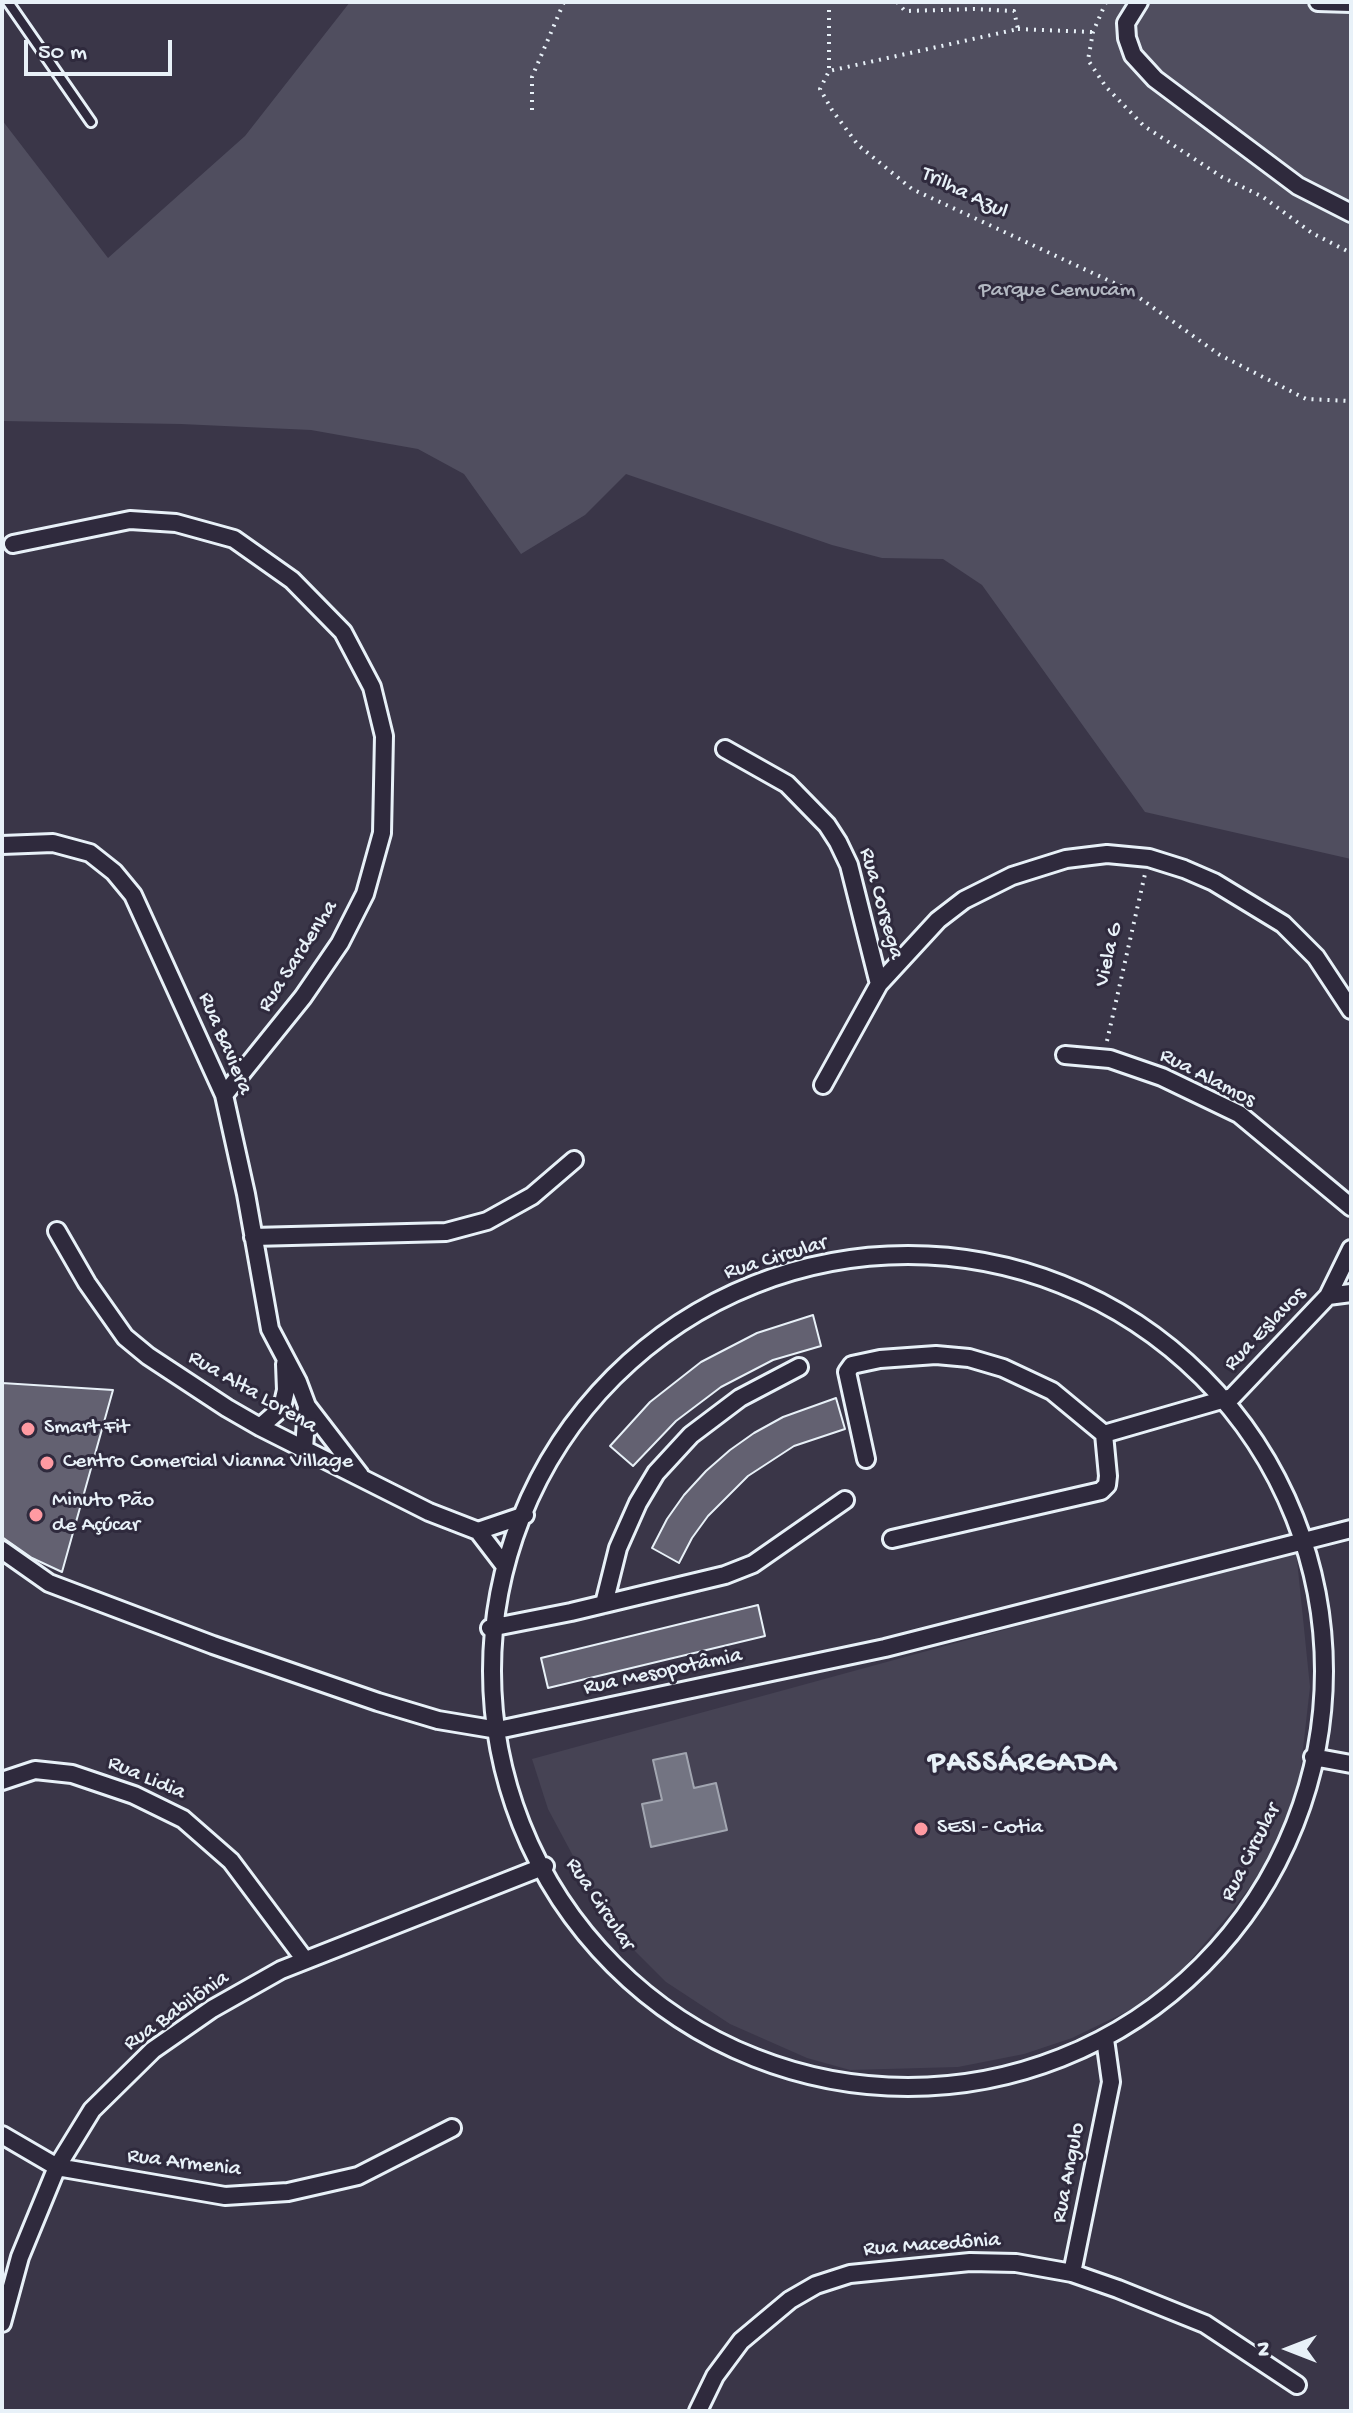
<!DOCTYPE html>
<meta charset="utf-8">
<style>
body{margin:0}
#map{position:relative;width:1353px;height:2413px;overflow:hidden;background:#3a3648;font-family:"Gochi Hand",sans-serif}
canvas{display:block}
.frame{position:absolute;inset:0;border:4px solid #e8f1f8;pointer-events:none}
.north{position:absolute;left:1249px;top:2309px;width:80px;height:80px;-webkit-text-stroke:6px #2f2a3d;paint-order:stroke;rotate:270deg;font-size:22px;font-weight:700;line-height:32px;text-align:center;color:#e8f1f8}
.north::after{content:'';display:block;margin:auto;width:28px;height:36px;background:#e8f1f8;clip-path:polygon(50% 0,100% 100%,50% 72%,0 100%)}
.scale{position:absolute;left:24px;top:40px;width:148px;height:36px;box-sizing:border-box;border:4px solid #e8f1f8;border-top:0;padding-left:10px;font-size:24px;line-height:28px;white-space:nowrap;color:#e8f1f8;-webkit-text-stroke:6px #2f2a3d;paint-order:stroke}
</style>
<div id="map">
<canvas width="1353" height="2413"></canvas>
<div class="frame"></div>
<div class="north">N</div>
<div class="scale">50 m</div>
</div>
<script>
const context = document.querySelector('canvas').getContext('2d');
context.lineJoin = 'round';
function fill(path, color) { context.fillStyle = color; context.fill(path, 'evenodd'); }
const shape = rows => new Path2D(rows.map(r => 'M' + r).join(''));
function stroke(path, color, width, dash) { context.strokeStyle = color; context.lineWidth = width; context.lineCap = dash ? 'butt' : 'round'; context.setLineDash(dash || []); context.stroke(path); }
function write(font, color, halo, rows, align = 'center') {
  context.font = font + ' "Gochi Hand",sans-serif'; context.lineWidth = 6; context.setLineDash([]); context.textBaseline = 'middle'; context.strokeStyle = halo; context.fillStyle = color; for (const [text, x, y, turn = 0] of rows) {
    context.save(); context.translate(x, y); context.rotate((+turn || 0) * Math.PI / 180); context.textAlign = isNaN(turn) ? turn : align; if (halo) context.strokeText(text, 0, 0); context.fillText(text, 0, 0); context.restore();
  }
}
const built = shape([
 [1296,1550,1310,1687,1300,1775,1278,1849,1231,1912,1177,1976,1130,2010,1072,2038,1024,2054,958,2067,850,2070,807,2058,730,2024,666,1982,611,1927,548,1809,532,1759]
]);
const green = shape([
 [350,2,1351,2,1351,859,1145,812,982,585,943,559,882,558,832,545,626,474,585,515,521,554,464,474,418,449,311,430,181,424,2,421,2,120,108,258,245,136]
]);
const water = shape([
 [686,1753,694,1788,716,1783,727,1830,651,1847,642,1804,662,1800,653,1760,686,1753]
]);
const building = shape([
 [813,1315,821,1346,773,1360,721,1387,676,1421,633,1466,610,1446,650,1402,701,1362,757,1333,813,1315],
 [2,1383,113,1390,62,1572,32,1558,2,1537,2,1383],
 [836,1398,845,1429,794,1446,748,1476,708,1516,692,1538,679,1563,652,1548,667,1519,684,1495,706,1471,730,1450,754,1433,783,1417,836,1398],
 [758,1605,765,1636,548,1688,541,1658,758,1605]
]);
const path = shape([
 [829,2,829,71],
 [897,2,905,11,974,9,1014,11,1018,29,829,71,820,89,832,110,858,145,912,189,1127,289,1220,355,1306,399,1351,401],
 [1106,2,1093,32,1088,60,1106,87,1144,126,1222,177,1263,197,1312,233,1351,253],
 [1018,29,1092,32],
 [532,110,532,77,564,2],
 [1107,1041,1145,874]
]);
const lane = shape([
 [8,2,91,122]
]);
const street = shape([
 [1139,2,1126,23,1127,38,1133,55,1155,79,1298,186,1351,213],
 [1318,2,1351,3],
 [13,544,130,520,176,523,234,539,292,580,343,632,372,687,384,736,382,833,365,894,340,943,303,997,224,1095],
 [725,749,787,784,827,825,838,842,849,865,879,984],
 [2,845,53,843,90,853,114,872,133,895,224,1095,246,1194,270,1329,298,1382,307,1406,304,1449],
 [1065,1055,1110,1059,1162,1077,1239,1114,1351,1207],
 [823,1085,879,984,938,920,964,900,1012,876,1066,859,1107,854,1149,858,1184,869,1214,882,1283,924,1316,957,1351,1010],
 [57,1231,87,1283,125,1337,148,1356,227,1408,260,1427,429,1512,478,1531,504,1565],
 [253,1237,446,1232,487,1221,532,1196,574,1160],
 '492 1671a416 416 0 1 1 832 0a416 416 0 1 1-832 0Z',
 [1328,1296,1351,1293],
 [1232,1397,1328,1296,1351,1249],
 [307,1406,360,1475],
 [260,1427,277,1412,283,1403,286,1390,285,1364],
 [1104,1434,1232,1397],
 [866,1459,847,1372,852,1365,880,1359,936,1355,969,1358,1003,1368,1052,1391,1104,1434,1108,1476,1107,1485,1101,1491,892,1539],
 [478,1531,525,1515],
 [2,1550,49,1583,213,1645,378,1702,438,1720,498,1730,885,1648,1351,1529],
 [604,1604,618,1548,638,1503,656,1473,691,1435,740,1398,799,1367],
 [490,1628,571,1612,725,1575,753,1564,845,1500],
 [1313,1757,1351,1764],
 [2,1781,35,1770,72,1774,134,1795,183,1819,231,1861,305,1960],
 [2,2135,57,2167,225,2196,288,2192,358,2176,452,2128],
 [1072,2273,1111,2082,1105,2039],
 [2,2323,20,2257,57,2167,92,2110,153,2050,212,2009,281,1970,545,1866],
 [698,2411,715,2376,741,2341,790,2300,816,2285,850,2274,970,2262,1016,2263,1072,2273,1118,2289,1205,2324,1297,2385]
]);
const markers = [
 [28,1429,8,"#ff9aa2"],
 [47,1463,8,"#ff9aa2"],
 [36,1515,8,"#ff9aa2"],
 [921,1829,8,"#ff9aa2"]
];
const streetNames = [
 ["Trilha Azul",964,194,26],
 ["Rua Corsega",880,904,74],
 ["Viela G",1110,955,-77],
 ["Rua Sardenha",299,957,-57],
 ["Rua Baviera",224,1044,67],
 ["Rua Alamos",1207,1079,27],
 ["Rua Circular",776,1259,-17],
 ["Rua Eslavos",1266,1330,-46],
 ["Rua Alta Lorena",252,1393,30],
 ["Rua Mesopotâmia",663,1673,-12],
 ["Rua Lidia",146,1779,23],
 ["Rua Circular",1252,1853,-63],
 ["Rua Circular",599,1905,56],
 ["Rua Babilônia",177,2012,-35],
 ["Rua Armenia",184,2164,7],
 ["Rua Angulo",1070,2173,-79],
 ["Rua Macedônia",932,2246,-4]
];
const parkNames = [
 ["Parque Cemucam",1057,292]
];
const poiNames = [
 ["Smart Fit",44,1429],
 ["Centro Comercial Vianna Village",63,1463],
 ["Minuto Pão",52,1502],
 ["de Açúcar",52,1527],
 ["SESI - Cotia",937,1829]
];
const districtNames = [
 ["PASSÁRGADA",1023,1765]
];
fill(built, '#464354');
fill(green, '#504e5f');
fill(water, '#737482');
stroke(water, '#a2a6b1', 2);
fill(building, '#636171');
stroke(building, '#e8f1f8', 2);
stroke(lane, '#e8f1f8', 14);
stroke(street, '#e8f1f8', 22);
stroke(path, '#e8f1f8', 4, [2, 6]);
stroke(lane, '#2f2a3d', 8);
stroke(street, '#2f2a3d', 16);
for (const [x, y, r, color] of markers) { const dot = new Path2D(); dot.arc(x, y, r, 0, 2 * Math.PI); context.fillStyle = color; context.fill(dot); stroke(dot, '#2f2a3d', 3); }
write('22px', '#e8f1f8', '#2f2a3d', streetNames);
write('22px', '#b3b8c2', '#2f2a3d', parkNames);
write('22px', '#e8f1f8', '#2f2a3d', poiNames, 'left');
context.letterSpacing = '2px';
write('bold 30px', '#e8f1f8', '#2f2a3d', districtNames);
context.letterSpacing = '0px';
</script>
